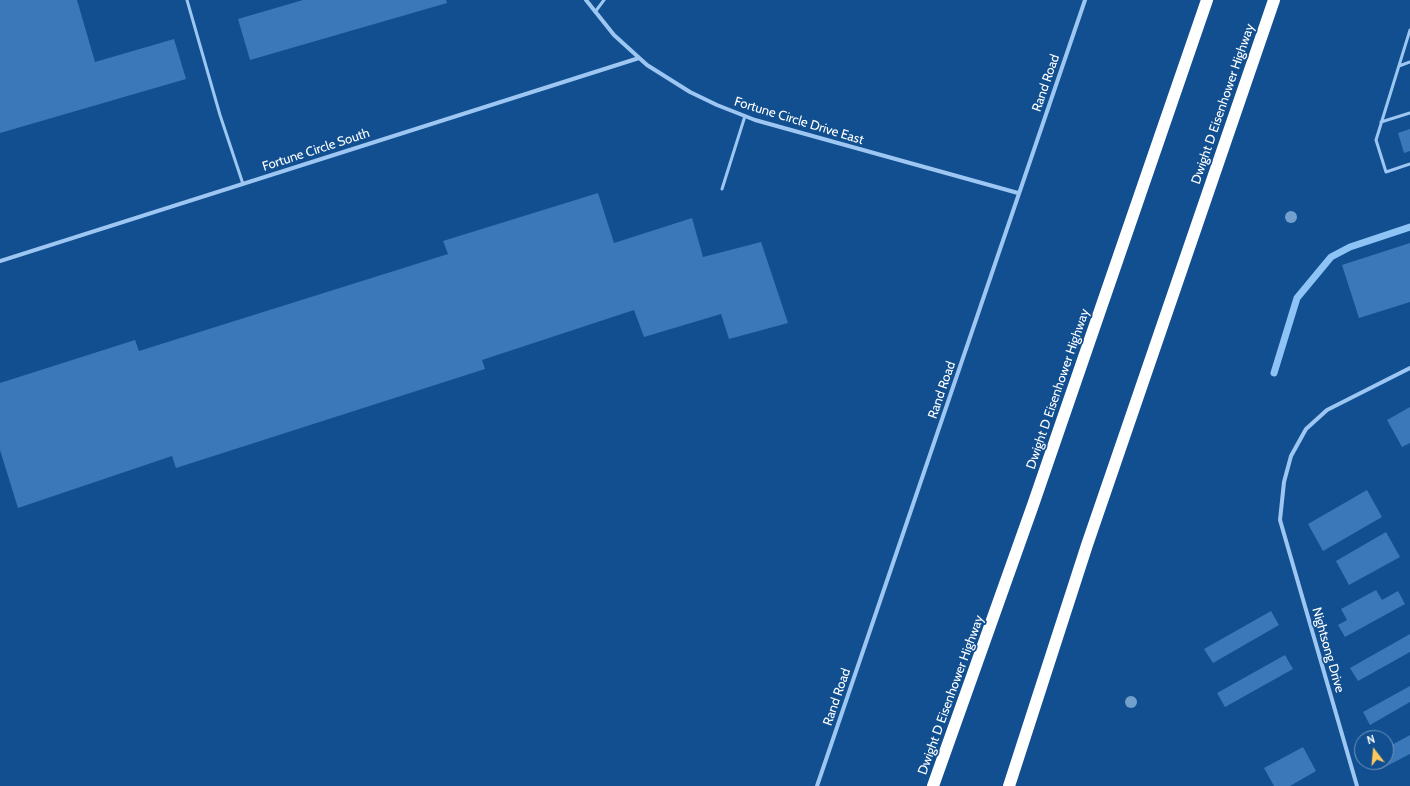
<!DOCTYPE html>
<style>
body{margin:0}
#map{position:relative;width:1410px;height:786px;overflow:hidden;background:#114f90;font-family:Cabin,sans-serif}
canvas{display:block}
.north{position:absolute;left:1354px;top:730px;width:40px;height:40px;box-sizing:border-box;background:#114f90;border:1px solid #7095bc;border-radius:50%;rotate:344deg;font-size:11px;font-weight:700;line-height:16px;text-align:center;color:#fff}
.north::after{content:'';display:block;margin:auto;width:14px;height:18px;background:#ffc95e;clip-path:polygon(50% 0,100% 100%,50% 72%,0 100%)}
</style>
<div id="map">
<canvas width="1410" height="786"></canvas>
<div class="north">N</div>
</div>
<script>
const context = document.querySelector('canvas').getContext('2d');
context.lineJoin = 'round';
const shape = rows => new Path2D(rows.map(r => 'M' + r).join(''));
function stroke(path, color, width, dash) { context.strokeStyle = color; context.lineWidth = width; context.lineCap = dash ? 'butt' : 'round'; context.setLineDash(dash || []); context.stroke(path); }
function fill(path, color) { context.fillStyle = color; context.fill(path, 'evenodd'); }
function write(font, color, halo, rows, align = 'center') {
  context.font = font + ' Cabin,sans-serif'; context.lineWidth = 3.5; context.setLineDash([]); context.textBaseline = 'middle'; context.strokeStyle = halo; context.fillStyle = color; for (const [text, x, y, turn = 0] of rows) {
    context.save(); context.translate(x, y); context.rotate((+turn || 0) * Math.PI / 180); context.textAlign = isNaN(turn) ? turn : align; if (halo) context.strokeText(text, 0, 0); context.fillText(text, 0, 0); context.restore();
  }
}
const stream = shape([
 [1274,373,1297,298,1331,257,1350,247,1410,227]
]);
const building = shape([
 [0,0,77,0,95,62,174,39,186,79,0,133],
 [303,0,446,0,447,3,250,60,238,19],
 [1410,129,1410,151,1404,153,1398,133],
 [598,193,614,243,692,218,703,257,761,242,788,323,729,339,721,314,644,337,634,310,482,360,485,369,176,468,172,456,18,508,0,450,0,383,135,340,139,351,448,254,443,241],
 [1410,243,1410,302,1359,318,1342,265],
 [1410,407,1410,443,1402,447,1387,420],
 [1367,490,1382,517,1323,551,1308,524],
 [1386,532,1400,557,1349,585,1336,561],
 [1376,590,1382,600,1398,591,1405,604,1345,637,1338,625,1347,620,1341,609],
 [1271,611,1279,625,1213,663,1204,649],
 [1410,634,1410,652,1358,681,1350,668],
 [1285,655,1293,669,1225,707,1217,693],
 [1410,686,1410,702,1370,725,1363,712],
 [1410,735,1410,754,1381,769,1378,762,1386,762,1386,748],
 [1303,747,1316,771,1290,786,1274,786,1264,768]
]);
const lane = shape([
 [187,0,220,115,243,184],
 [595,12,604,0],
 [1410,30,1376,140,1386,172,1410,164],
 [1399,66,1410,62],
 [1381,122,1410,113],
 [722,189,745,116]
]);
const street = shape([
 [586,0,614,35,647,65,690,92,717,105,755,120,1018,193],
 [0,261,639,58],
 [817,786,1085,0],
 [1357,786,1280,520,1284,482,1291,456,1306,429,1327,410,1410,368]
]);
const highway = shape([
 [933,786,1033,505,1207,0],
 [1009,786,1087,545,1274,0]
]);
const trees = [
 [1291,217],
 [1131,702]
];
const streetNames = [
 ["Rand Road",1046,83,-71],
 ["Dwight D Eisenhower Highway",1223,104,-71],
 ["Fortune Circle Drive East",799,121,17],
 ["Fortune Circle South",316,150,-18],
 ["Dwight D Eisenhower Highway",1058,389,-71],
 ["Rand Road",942,390,-71],
 ["Nightsong Drive",1328,650,74],
 ["Dwight D Eisenhower Highway",951,695,-70],
 ["Rand Road",837,697,-71]
];
stroke(stream, '#8ec3f6', 7);
fill(building, '#3a78b9');
stroke(lane, '#9dc7f2', 3);
stroke(street, '#9dc7f2', 4);
stroke(highway, '#fff', 12);
context.fillStyle = '#739fcc';
for (const [x, y] of trees) { context.beginPath(); context.arc(x, y, 6, 0, 2 * Math.PI); context.fill(); }
write('13px', '#fff', '#114f90', streetNames);
</script>
